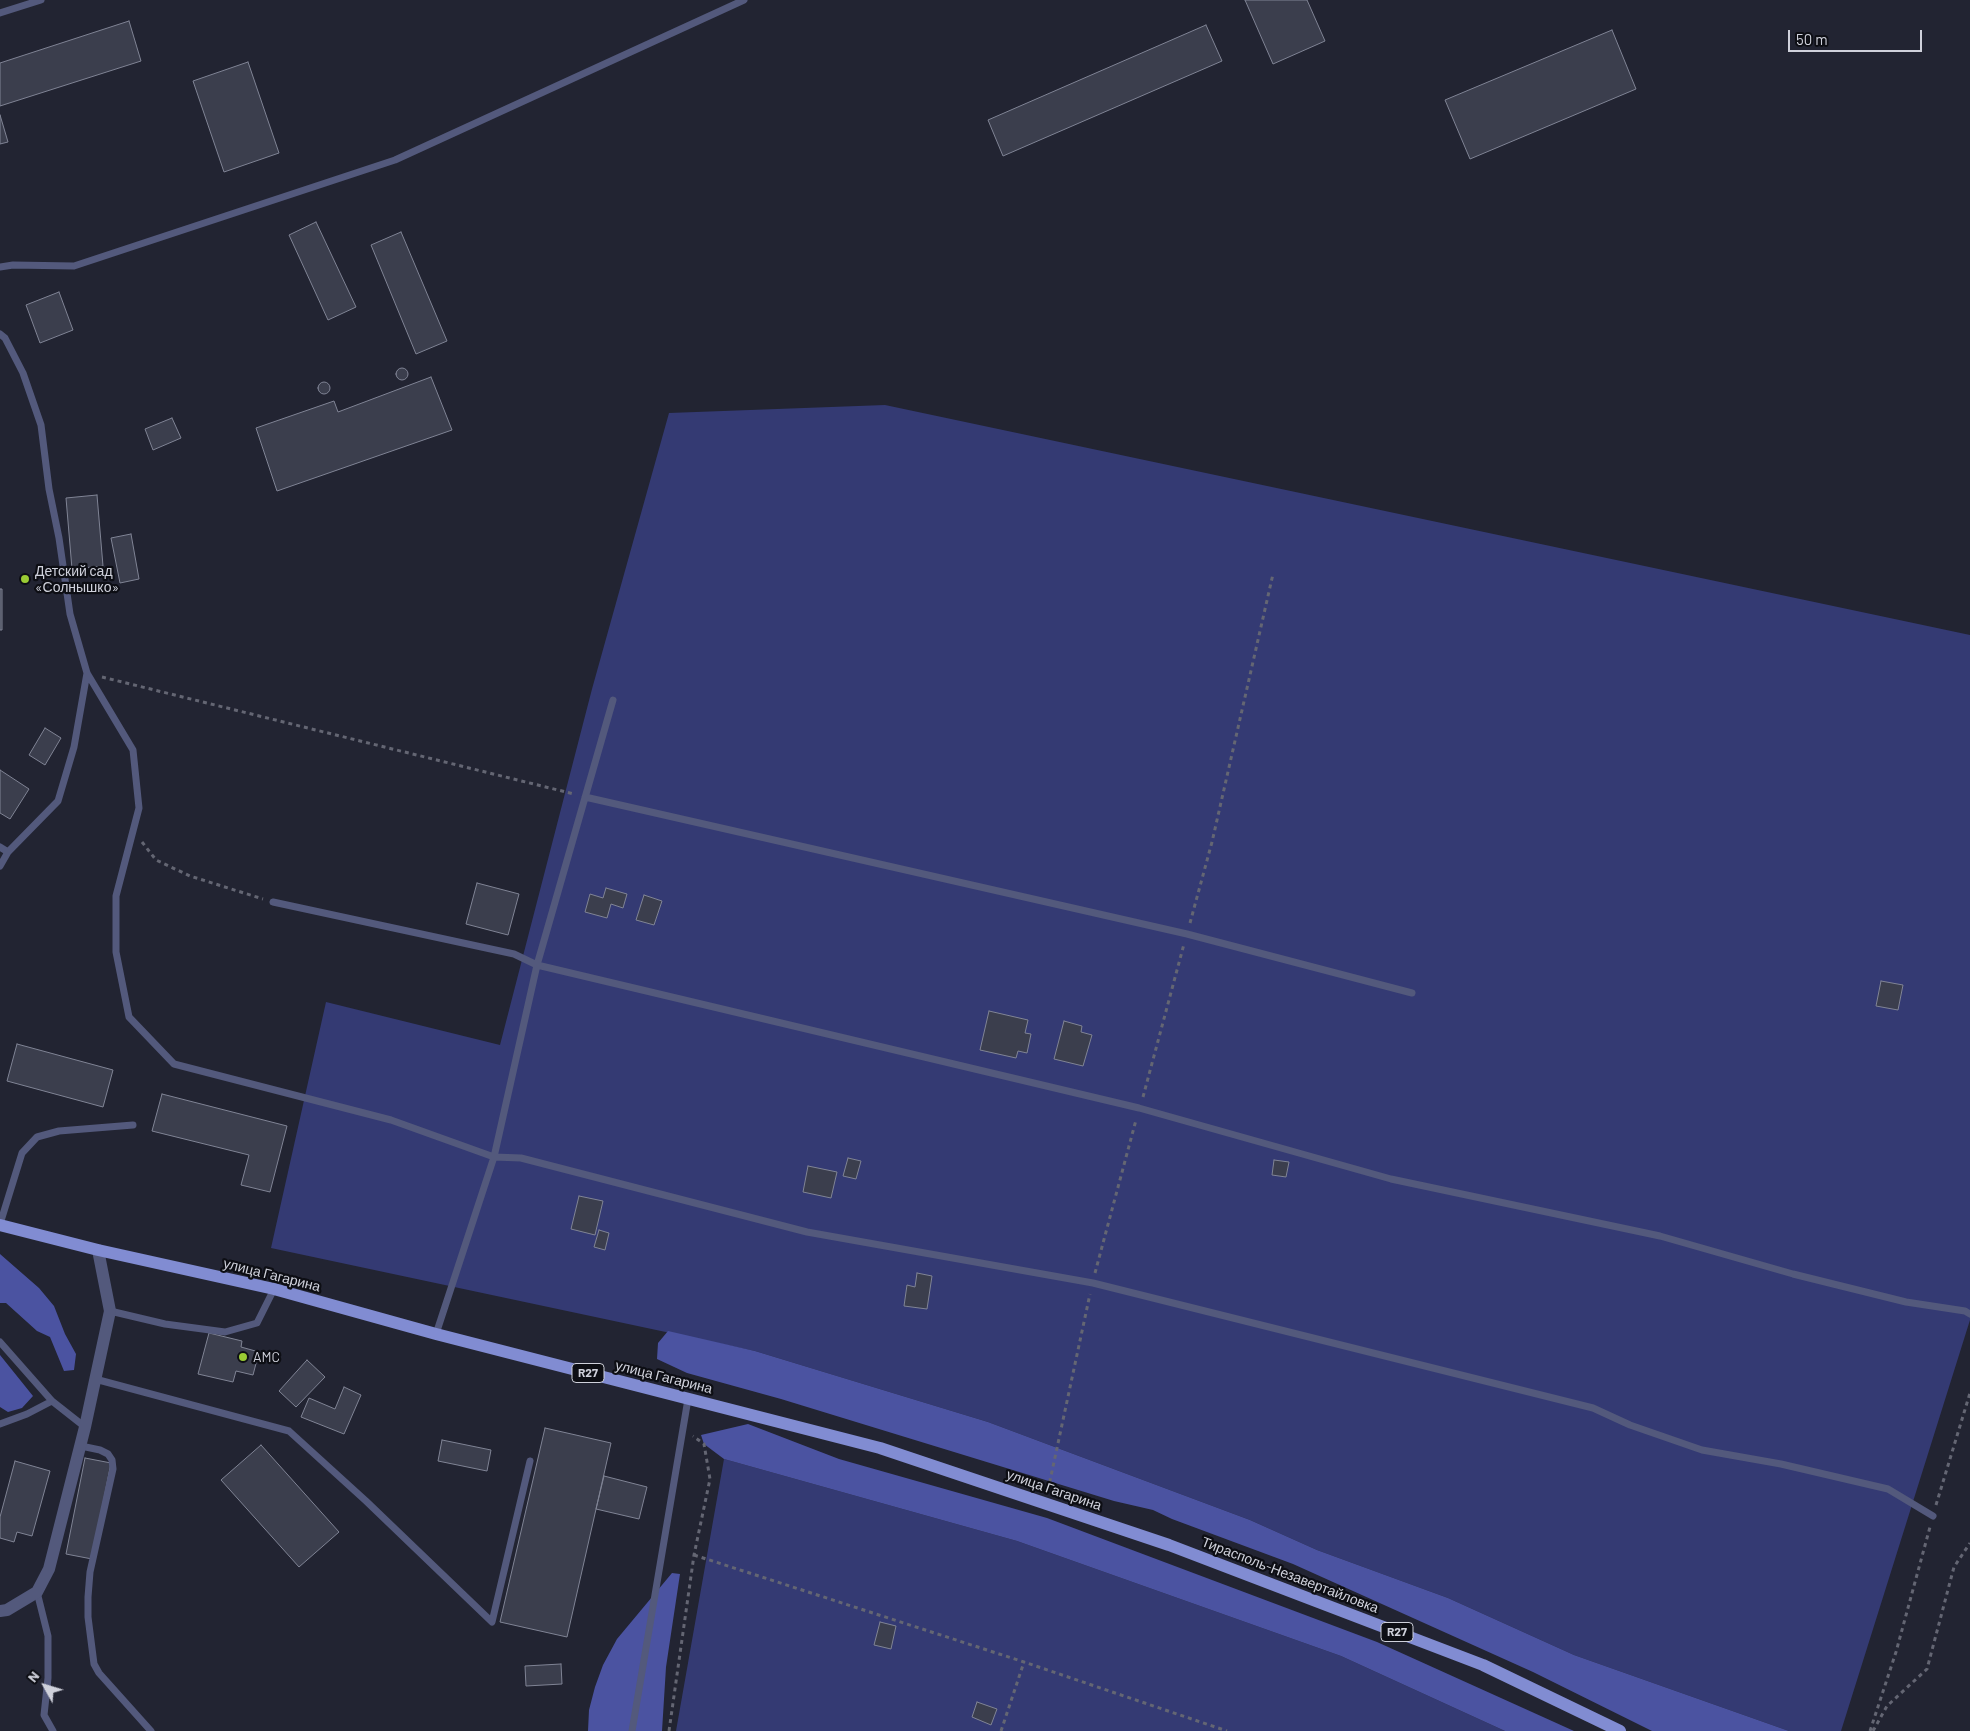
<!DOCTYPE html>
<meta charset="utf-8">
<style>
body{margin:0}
#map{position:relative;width:1970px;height:1731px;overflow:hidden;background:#222432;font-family:Barlow,sans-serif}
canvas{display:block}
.north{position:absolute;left:20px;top:1661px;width:50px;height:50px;-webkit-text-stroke:4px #0d0e14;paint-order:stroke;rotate:309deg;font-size:14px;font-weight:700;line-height:20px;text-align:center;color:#cfd1db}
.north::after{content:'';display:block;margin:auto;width:18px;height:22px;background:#cfd1db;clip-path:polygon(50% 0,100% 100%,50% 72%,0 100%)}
.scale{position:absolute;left:1788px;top:30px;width:134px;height:22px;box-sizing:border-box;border:2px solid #cfd1db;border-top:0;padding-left:6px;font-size:15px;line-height:18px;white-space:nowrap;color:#cfd1db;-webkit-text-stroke:4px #0d0e14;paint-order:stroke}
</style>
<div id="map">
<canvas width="1970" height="1731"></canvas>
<div class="north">N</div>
<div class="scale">50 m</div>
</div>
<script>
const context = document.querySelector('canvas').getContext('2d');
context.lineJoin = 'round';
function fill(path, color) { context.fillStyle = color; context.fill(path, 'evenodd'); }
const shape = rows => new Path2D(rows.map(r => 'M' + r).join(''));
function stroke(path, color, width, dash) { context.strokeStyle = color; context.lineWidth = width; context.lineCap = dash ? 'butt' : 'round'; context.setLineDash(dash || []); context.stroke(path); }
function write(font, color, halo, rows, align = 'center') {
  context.font = font + ' Barlow,sans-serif'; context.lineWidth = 4.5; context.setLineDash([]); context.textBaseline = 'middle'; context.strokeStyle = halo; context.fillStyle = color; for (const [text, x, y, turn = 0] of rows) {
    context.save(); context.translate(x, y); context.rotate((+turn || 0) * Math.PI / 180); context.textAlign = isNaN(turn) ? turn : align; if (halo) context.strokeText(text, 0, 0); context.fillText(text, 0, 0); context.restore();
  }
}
const green = shape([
 [885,405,1970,635,1970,1320,1841,1731,1789,1731,1574,1655,1448,1598,1317,1550,1250,1520,988,1422,755,1351,271,1248,326,1002,500,1045,592,689,669,413],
 [724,1459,1017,1541,1341,1656,1505,1731,676,1731]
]);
const forest = shape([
 [0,1254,39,1288,54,1306,65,1334,76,1354,74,1370,64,1371,50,1337,37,1331,6,1303,0,1303],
 [668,1331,755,1351,988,1422,1250,1520,1317,1550,1448,1598,1574,1655,1789,1731,1652,1731,1533,1672,1293,1564,1172,1519,1153,1510,1114,1501,781,1399,687,1373,657,1359,658,1343],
 [0,1355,33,1396,22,1408,8,1412,0,1407],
 [748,1424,839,1459,1047,1518,1377,1642,1574,1731,1505,1731,1341,1656,1017,1541,724,1459,704,1444,701,1435],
 [672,1573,680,1574,666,1667,662,1731,588,1731,589,1710,595,1687,603,1665,617,1639]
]);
const building = shape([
 [1245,0,1307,0,1325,41,1273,64,1245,0],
 [129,21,141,61,0,106,0,63,129,21],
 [1206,25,1222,61,1003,156,988,120,1206,25],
 [1612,30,1636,89,1470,159,1445,100,1612,30],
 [248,62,279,153,224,172,193,81,248,62],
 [0,115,8,142,0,144,0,115],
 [316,222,356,307,328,320,289,235,316,222],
 [401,232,447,341,416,354,371,245,401,232],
 [59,292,73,330,40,343,26,305,59,292],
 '396 374a6 6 0 1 1 12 0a6 6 0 1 1-12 0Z',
 [431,377,452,430,277,491,256,428,334,401,338,412,431,377],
 '318 388a6 6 0 1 1 12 0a6 6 0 1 1-12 0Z',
 [172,418,181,438,153,450,145,429,172,418],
 [97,495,103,566,72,569,66,498,97,495],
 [131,534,139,579,120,583,111,538,131,534],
 [0,589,2,589,2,630,0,630,0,589],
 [45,728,61,738,45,765,29,755,45,728],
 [0,770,29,789,10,819,0,813,0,770],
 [477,883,519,894,508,935,466,924,477,883],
 [606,888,627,894,623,908,611,904,607,918,585,912,590,894,603,898,606,888],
 [644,895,662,901,654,925,636,920,644,895],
 [1881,981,1903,985,1898,1010,1876,1006,1881,981],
 [989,1011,1028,1020,1025,1033,1031,1034,1027,1053,1018,1051,1016,1058,980,1050,989,1011],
 [1064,1021,1082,1026,1081,1032,1092,1035,1083,1066,1054,1059,1064,1021],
 [17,1044,113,1070,103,1107,7,1081,17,1044],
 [162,1094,287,1126,270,1192,241,1185,249,1155,152,1131,162,1094],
 [848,1158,861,1161,856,1179,843,1176,848,1158],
 [1274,1160,1289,1162,1286,1177,1272,1175,1274,1160],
 [808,1166,837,1172,831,1198,803,1192,808,1166],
 [579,1196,603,1201,595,1235,571,1229,579,1196],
 [599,1230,609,1233,605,1250,594,1247,599,1230],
 [917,1273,932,1276,927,1309,904,1306,907,1285,915,1287,917,1273],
 [209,1333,242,1341,241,1347,259,1352,253,1375,236,1371,233,1382,198,1374,209,1333],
 [307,1360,325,1377,296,1407,279,1391,307,1360],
 [344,1387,361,1395,344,1434,301,1417,309,1398,335,1409,344,1387],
 [545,1428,611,1443,567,1637,500,1622,545,1428],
 [442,1440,491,1450,487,1471,438,1461,442,1440],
 [261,1445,339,1532,299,1567,221,1480,261,1445],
 [85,1458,111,1463,92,1559,66,1554,85,1458],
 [15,1461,50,1471,32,1536,17,1532,14,1542,0,1538,0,1517,15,1461],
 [604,1476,647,1487,639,1519,596,1509,604,1476],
 [880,1622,896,1626,891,1649,874,1645,880,1622],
 [561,1664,562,1684,526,1686,525,1666,561,1664],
 [977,1702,997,1709,991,1725,972,1717,977,1702]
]);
const path = shape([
 [102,677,574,794],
 [142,842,156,860,190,876,263,899],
 [1190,923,1212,842,1273,574],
 [1143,1097,1184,944],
 [1095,1273,1136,1120],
 [1048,1490,1090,1294],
 [1936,1505,1970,1393],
 [694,1555,1024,1662,1227,1731],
 [669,1731,694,1555,710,1479,704,1444,693,1436],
 [1001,1731,1024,1662],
 [1870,1731,1896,1652,1930,1527],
 [1873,1731,1887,1706,1927,1669,1954,1567,1970,1543]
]);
const lane = shape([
 [0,13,41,0],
 [0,267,13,265,74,266,395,160,744,0],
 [0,334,5,338,23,373,41,425,49,489,59,538,70,614,87,673,133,750,139,808,116,896,116,952,129,1017,174,1064,391,1120,494,1157,521,1158,807,1232,1093,1283,1593,1408,1630,1425,1702,1450,1781,1464,1888,1489,1933,1516],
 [585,797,1187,934,1412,993],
 [0,847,8,852,0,866],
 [8,852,58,801,74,747,87,673],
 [273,902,514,954,537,965,1139,1108,1391,1179,1660,1236,1793,1274,1906,1302,1965,1311,1970,1314],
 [0,1224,22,1153,37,1137,59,1131,133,1125],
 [110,1311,165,1324,225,1332,257,1323,274,1289],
 [436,1334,494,1157,537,965,613,700],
 [0,1342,52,1401,85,1427],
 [95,1379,289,1431,366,1501,492,1622,530,1461],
 [0,1424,27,1414,52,1401],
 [81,1446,100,1450,108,1454,112,1460,113,1469,90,1572,88,1597,88,1617,94,1664,99,1673,151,1731],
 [37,1592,48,1636,48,1678,44,1715,53,1731],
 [632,1731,688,1399]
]);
const street = shape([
 [0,1611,7,1610,37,1592,49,1569,85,1427,110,1311,98,1250]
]);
const primary = shape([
 [0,1225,98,1250,274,1289,436,1334,880,1448,1169,1545,1483,1665,1620,1731]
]);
const markers = [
 [25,579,5,"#9acb34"],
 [243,1357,5,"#9acb34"]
];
const shields = [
 [588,1373,32],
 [1397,1632,32]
];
const shieldNames = [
 ["R27",588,1373],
 ["R27",1397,1632]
];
const poiNames = [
 ["Детский сад",35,571],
 ["«Солнышко»",35,587],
 ["AMC",253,1357]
];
const streetNames = [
 ["улица Гагарина",272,1275,14],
 ["улица Гагарина",664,1377,14],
 ["улица Гагарина",1054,1490,19],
 ["Тирасполь-Незавертайловка",1290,1575,21]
];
fill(green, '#343a73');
fill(forest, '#4b53a1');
fill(building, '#3b3e4d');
stroke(building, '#808495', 1);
stroke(path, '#646673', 3, [4, 4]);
stroke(lane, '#53597c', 7);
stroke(street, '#53597c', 12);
stroke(primary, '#818cd2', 12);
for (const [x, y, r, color] of markers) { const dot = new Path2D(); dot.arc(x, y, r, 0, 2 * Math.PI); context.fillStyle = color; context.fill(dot); stroke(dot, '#0d0e14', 2); }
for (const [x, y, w] of shields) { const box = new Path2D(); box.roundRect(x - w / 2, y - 9.5, w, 19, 4); context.fillStyle = '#0d0e14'; context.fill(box); stroke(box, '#cfd1db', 1); }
write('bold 12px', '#cfd1db', null, shieldNames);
write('14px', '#cfd1db', '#0d0e14', poiNames, 'left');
write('14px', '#cfd1db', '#0d0e14', streetNames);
</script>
